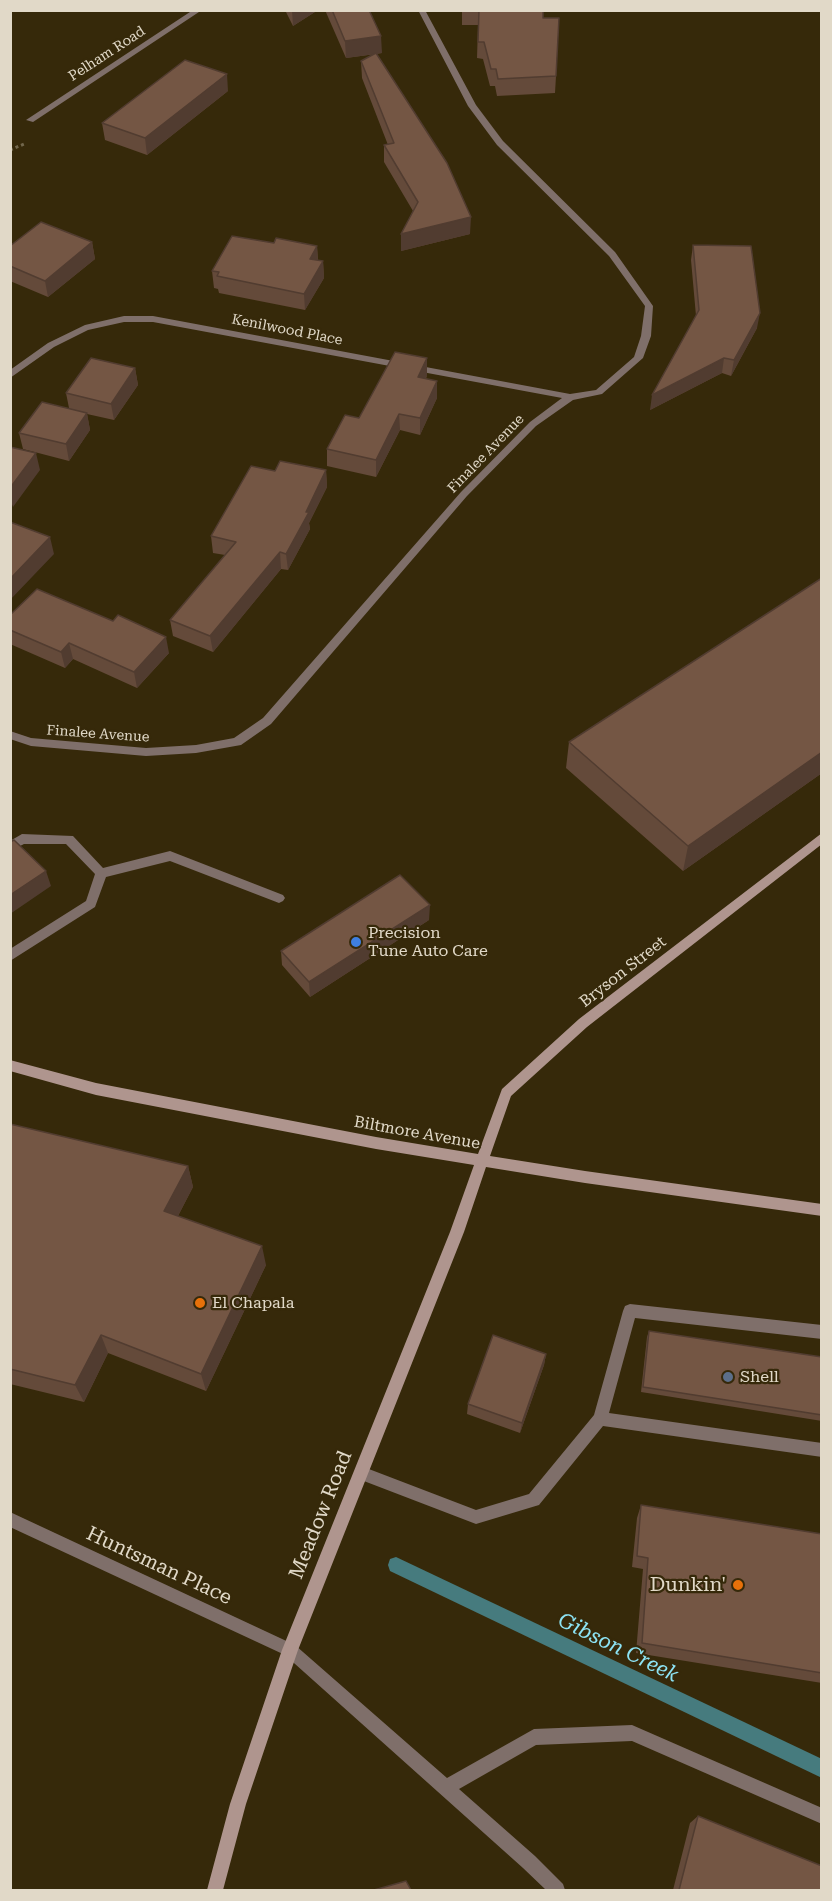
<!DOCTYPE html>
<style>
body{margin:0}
#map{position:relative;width:832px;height:1901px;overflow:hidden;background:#36290a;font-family:"Roboto Serif",serif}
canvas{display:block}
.frame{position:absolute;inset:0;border:12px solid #e1d9c8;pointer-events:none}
</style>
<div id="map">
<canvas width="832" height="1901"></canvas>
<div class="frame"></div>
</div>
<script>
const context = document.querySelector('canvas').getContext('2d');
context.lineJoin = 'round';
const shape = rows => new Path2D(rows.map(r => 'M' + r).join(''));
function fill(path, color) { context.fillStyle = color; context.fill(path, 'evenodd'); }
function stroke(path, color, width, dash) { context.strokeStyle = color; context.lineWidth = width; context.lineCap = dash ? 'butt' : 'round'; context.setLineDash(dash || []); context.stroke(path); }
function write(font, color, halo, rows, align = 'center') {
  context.font = font + ' "Roboto Serif",serif'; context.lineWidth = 4.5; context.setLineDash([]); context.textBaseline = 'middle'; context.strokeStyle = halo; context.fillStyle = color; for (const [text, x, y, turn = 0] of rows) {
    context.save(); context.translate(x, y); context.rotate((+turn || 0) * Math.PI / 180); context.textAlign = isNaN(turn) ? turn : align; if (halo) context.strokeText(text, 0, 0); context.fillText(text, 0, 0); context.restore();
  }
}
const stream = shape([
 [396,1557,822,1759,822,1778,390,1571,388,1565,390,1559,396,1557]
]);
const path = shape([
 [10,150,24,144]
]);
const service = shape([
 [22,834,73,836,103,868,170,851,283,895,285,898,283,901,279,903,170,861,106,877,95,907,10,961,10,949,86,901,95,874,66,844,24,844,10,851,10,841,22,834],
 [630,1304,822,1325,822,1339,635,1318,609,1413,822,1443,822,1457,603,1426,539,1505,476,1524,356,1478,354,1473,356,1468,361,1466,476,1510,529,1494,594,1415,623,1311,625,1306,630,1304],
 [290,1642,295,1645,447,1778,534,1729,632,1725,822,1808,822,1824,632,1741,536,1745,459,1789,535,1856,563,1884,565,1890,546,1890,523,1868,285,1655,282,1650,285,1645,290,1642]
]);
const minor = shape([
 [193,10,202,10,33,122,26,120,193,10],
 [418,10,425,10,476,105,503,141,615,252,653,306,651,336,643,358,602,394,573,400,536,426,467,496,271,724,241,745,196,753,146,756,31,746,10,739,10,731,31,738,146,748,196,745,234,738,263,718,461,492,530,422,562,398,153,322,124,322,88,330,54,347,10,378,10,370,48,343,85,325,124,316,153,316,570,394,596,390,634,357,641,336,645,306,609,256,497,145,468,106,418,10],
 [10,1512,295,1645,298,1650,295,1655,290,1658,285,1655,10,1527,10,1512]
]);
const secondary = shape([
 [822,833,822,844,587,1027,511,1096,490,1156,585,1171,822,1204,822,1216,585,1183,486,1167,464,1232,298,1650,246,1804,223,1890,207,1890,230,1804,282,1650,450,1232,474,1165,376,1149,96,1095,10,1071,10,1060,96,1083,376,1137,478,1154,502,1089,579,1019,822,833]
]);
const wall = shape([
 [285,10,318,10,293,26],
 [325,10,369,10,382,53,376,54,470,234,401,251,401,234,413,211,384,162,384,145,388,145,362,78,361,61,376,54,346,58],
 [462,10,543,10,543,18,556,76,555,93,497,96,495,86,490,86,483,59,477,58,478,25,462,25],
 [228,91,147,155,105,140,102,123],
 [92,242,95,259,48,297,10,281,10,246],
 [274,243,317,246,318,260,323,261,324,278,305,310,219,293,218,289,214,288,212,271],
 [693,245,757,328,731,376,722,373,650,410,696,316,691,260],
 [135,368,138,385,114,420,87,414,90,430,69,461,23,449,19,433,69,408,66,393],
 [427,375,426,379,437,398,420,435,400,430,376,477,327,466,327,449,359,418],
 [326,470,327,487,309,523,310,529,288,570,281,569,213,652,173,636,170,620,225,555,213,553,211,536,275,471],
 [822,578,822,773,683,871,566,768,569,742],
 [10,615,169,653,137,688,73,659,65,668,10,644],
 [429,920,310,997,282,965,281,951],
 [10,1124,188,1166,193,1187,178,1216,266,1265,206,1391,108,1353,84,1402,10,1384],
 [649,1331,822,1357,822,1421,641,1392,647,1337],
 [546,1354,544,1365,520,1433,467,1414,468,1404],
 [641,1505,822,1534,822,1683,636,1653,643,1569,632,1567,637,1518],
 [698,1816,822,1890,673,1890,690,1823]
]);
const shadedWall = shape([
 [292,10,318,10,293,26],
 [381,36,382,53,346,58,345,41],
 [227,74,228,91,147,155,145,138],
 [471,217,470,234,401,251,401,234],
 [92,242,95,259,48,297,45,281],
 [317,246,318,263,310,259],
 [323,261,324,278,305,310,304,294],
 [760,313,757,328,731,376,734,360],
 [427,358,427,375,418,394,418,377],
 [724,358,722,373,650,410,652,395],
 [135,368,138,385,114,420,111,404],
 [437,381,437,398,420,435,420,418],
 [87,413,90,430,69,461,66,444],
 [399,414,400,430,376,477,376,460],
 [36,453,40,470,13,507,10,499,10,488],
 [326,470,327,487,309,523,310,529,288,570,286,554],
 [50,537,54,554,10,600,10,579],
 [280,552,281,569,213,652,210,636],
 [166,637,169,653,137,688,134,672],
 [69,643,73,659,65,668,61,652],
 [822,752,822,773,683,871,688,846],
 [46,871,51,886,10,914,10,895],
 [430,905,429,920,310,997,309,982],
 [188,1166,193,1187,170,1231,164,1211],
 [262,1246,266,1265,206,1391,201,1374],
 [101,1335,108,1353,84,1402,75,1385],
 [546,1354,544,1365,520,1433,522,1423]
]);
const building = shape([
 [332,10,369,10,381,36,345,41,332,10],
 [479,10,543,10,543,18,559,18,556,76,498,79,496,69,491,69,484,42,478,42,479,10],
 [376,53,447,163,471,217,401,234,418,202,384,145,394,143,361,61,376,53],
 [185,60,227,74,145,138,102,123,185,60],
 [41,222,92,242,45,281,10,266,10,246,41,222],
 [232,236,274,243,276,238,317,246,310,259,323,261,304,294,217,276,219,272,212,271,232,236],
 [693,245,751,246,760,313,734,360,724,358,652,395,699,310,693,245],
 [395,352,427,358,418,377,437,381,420,418,399,414,376,460,327,449,345,415,359,418,395,352],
 [91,358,135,368,111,404,66,393,91,358],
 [42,402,87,413,66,444,19,433,42,402],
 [10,447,36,453,10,488,10,447],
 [280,461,326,470,306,512,309,512,286,554,280,552,210,636,170,620,236,542,211,536,251,466,275,471,280,461],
 [10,522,50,537,10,579,10,522],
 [822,578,822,752,688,846,569,742,822,578],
 [37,589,113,621,118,615,166,637,134,672,69,643,61,652,10,630,10,615,37,589],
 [14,840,46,871,10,895,10,842,14,840],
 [400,875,430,905,309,982,281,951,400,875],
 [10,1124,188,1166,164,1211,262,1246,201,1374,101,1335,75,1385,10,1369,10,1124],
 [649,1331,822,1357,822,1415,643,1387,649,1331],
 [493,1335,546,1354,522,1423,468,1404,493,1335],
 [641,1505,822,1534,822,1673,642,1643,648,1558,637,1556,641,1505],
 [698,1816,822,1866,822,1890,679,1890,698,1816],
 [406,1881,411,1890,374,1890,406,1881]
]);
const markers = [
 [356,942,6,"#3f7fe0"],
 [200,1303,6,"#e8710a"],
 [728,1377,6,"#5c6f8a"],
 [738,1585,6,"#e8710a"]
];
const farStreetnames = [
 ["Pelham Road",107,54,-33],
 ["Kenilwood Place",287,330,11],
 ["Finalee Avenue",486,454,-46],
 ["Finalee Avenue",98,734,4]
];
const poiNames = [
 ["Precision",368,933],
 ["Tune Auto Care",368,951],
 ["El Chapala",212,1303],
 ["Shell",740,1377]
];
const streetNames = [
 ["Bryson Street",623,972,-38],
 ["Biltmore Avenue",417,1133,10]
];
const nearStreetnames = [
 ["Meadow Road",321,1515,-68],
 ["Huntsman Place",159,1566,25]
];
const nearPoinames = [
 ["Dunkin'",726,1585]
];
const nearWaternames = [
 ["Gibson Creek",618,1648,26]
];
fill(stream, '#467b7e');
stroke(path, '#72674d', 3, [3, 3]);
fill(service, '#7f6f6a');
fill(minor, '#7f6f6a');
fill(secondary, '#af958e');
fill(wall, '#644a3a');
fill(shadedWall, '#513c30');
fill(building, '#745644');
stroke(building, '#513c30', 1.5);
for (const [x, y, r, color] of markers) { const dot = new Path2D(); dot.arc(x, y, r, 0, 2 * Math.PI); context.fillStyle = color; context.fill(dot); stroke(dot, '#36290a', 2); }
write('14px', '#e1d9c8', '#36290a', farStreetnames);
write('16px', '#e1d9c8', '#36290a', poiNames, 'left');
write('16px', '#e1d9c8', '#36290a', streetNames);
write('20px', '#e1d9c8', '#36290a', nearStreetnames);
write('20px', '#e1d9c8', '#36290a', nearPoinames, 'right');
write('italic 21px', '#8de4f5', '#36290a', nearWaternames);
</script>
